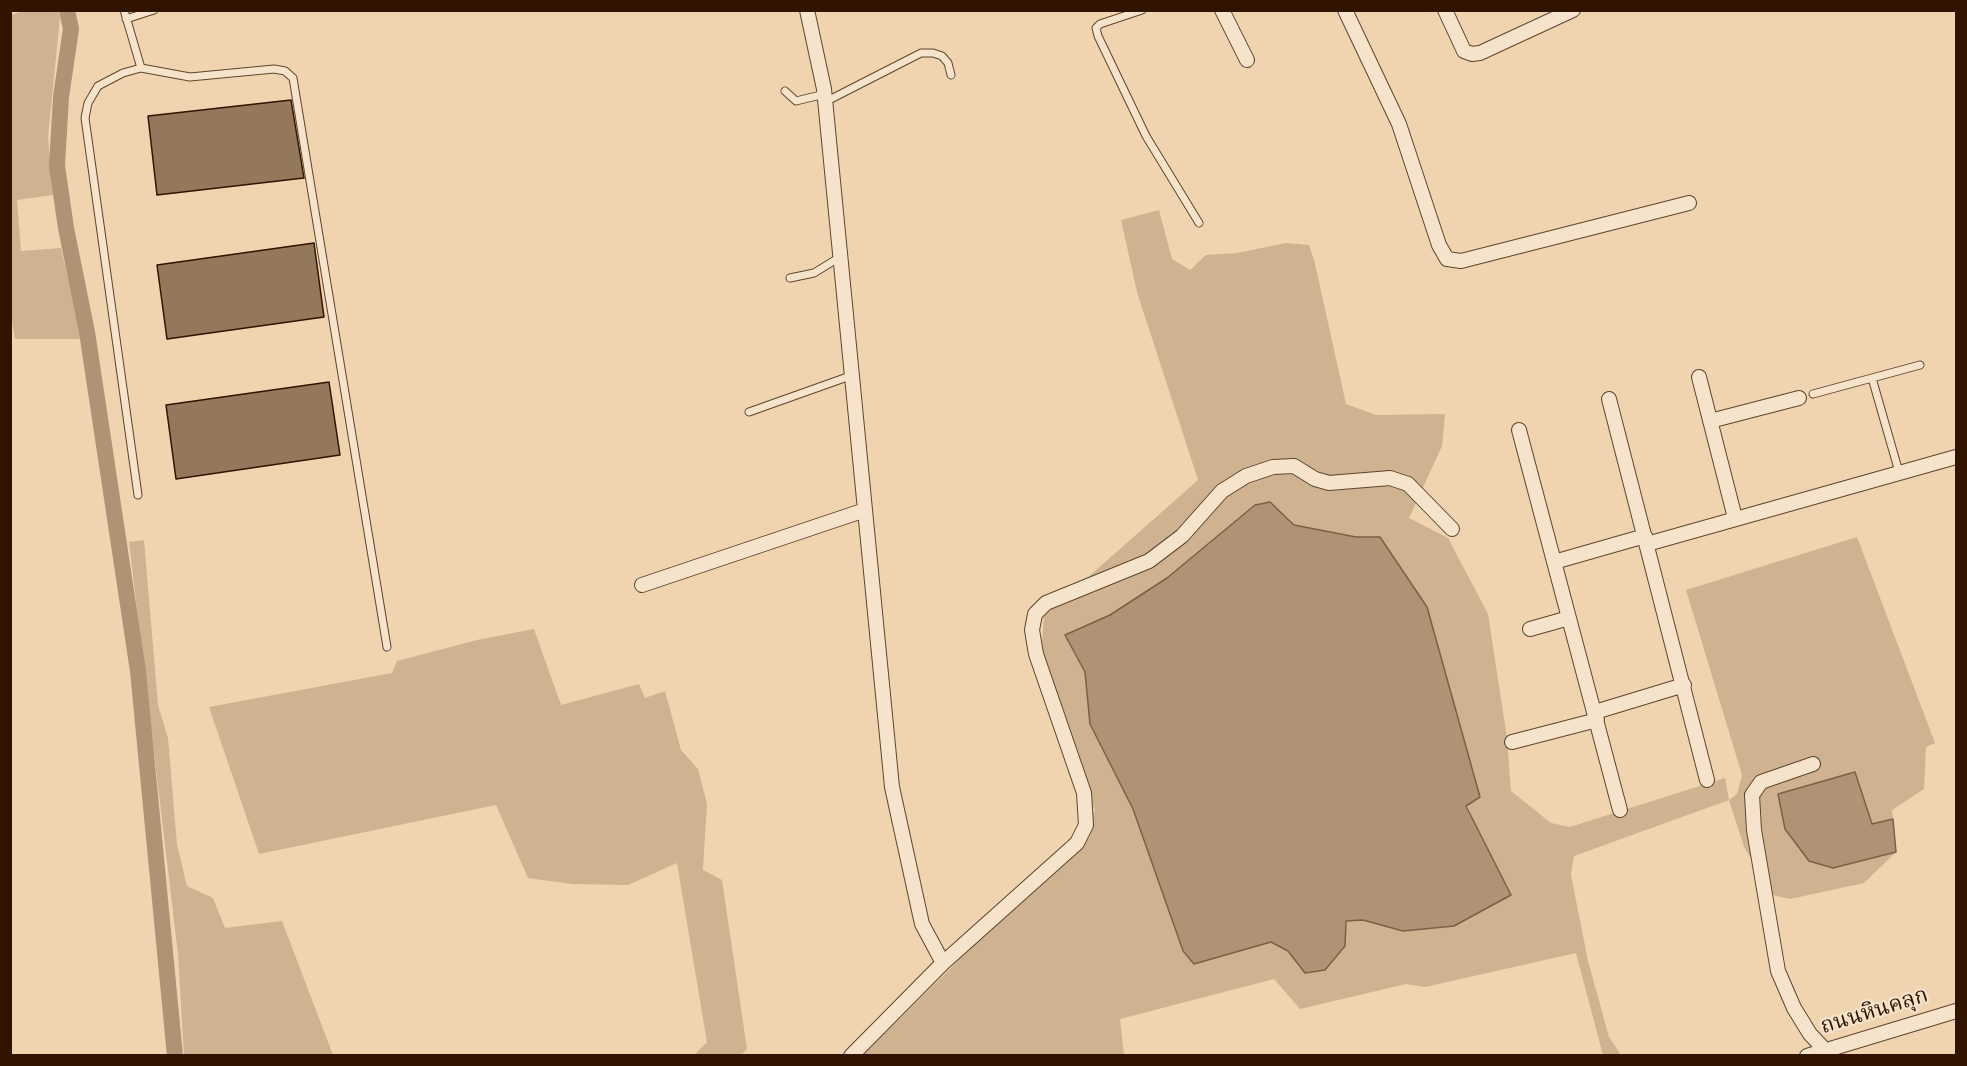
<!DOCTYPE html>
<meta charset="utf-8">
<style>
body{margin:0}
#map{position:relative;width:1967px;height:1066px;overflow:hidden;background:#efd4af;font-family:Vollkorn,serif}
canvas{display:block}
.frame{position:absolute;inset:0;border:12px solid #301400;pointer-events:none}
</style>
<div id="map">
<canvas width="1967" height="1066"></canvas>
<div class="frame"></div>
</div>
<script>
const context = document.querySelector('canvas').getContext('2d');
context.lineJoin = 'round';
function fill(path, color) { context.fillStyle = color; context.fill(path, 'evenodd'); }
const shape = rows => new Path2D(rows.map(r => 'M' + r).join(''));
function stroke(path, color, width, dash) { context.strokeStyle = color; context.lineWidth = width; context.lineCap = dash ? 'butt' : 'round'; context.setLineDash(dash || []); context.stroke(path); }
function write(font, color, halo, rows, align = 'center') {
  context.font = font + ' Vollkorn,"Noto Serif Thai",serif'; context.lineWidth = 4.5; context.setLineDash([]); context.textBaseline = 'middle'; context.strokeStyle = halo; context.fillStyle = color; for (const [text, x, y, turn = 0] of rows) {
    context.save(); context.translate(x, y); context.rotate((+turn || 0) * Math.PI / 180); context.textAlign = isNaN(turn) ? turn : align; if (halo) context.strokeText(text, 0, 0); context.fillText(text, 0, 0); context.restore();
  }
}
const green = shape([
 [58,11,60,17,48,137,53,195,17,200,21,251,61,248,82,339,15,339,10,311,11,15,24,11],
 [1159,210,1172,259,1190,270,1206,255,1237,253,1286,243,1309,245,1315,264,1346,404,1376,415,1445,414,1442,446,1409,518,1448,538,1488,614,1507,738,1511,791,1551,823,1570,827,1725,778,1729,800,1737,794,1742,775,1686,590,1857,537,1935,743,1926,747,1924,789,1892,810,1893,819,1872,824,1833,868,1896,852,1864,883,1790,899,1773,895,1744,847,1729,800,1574,856,1571,875,1588,961,1609,1037,1621,1055,1603,1055,1576,953,1425,987,1406,984,1300,1009,1274,979,1120,1019,1124,1055,862,1056,952,967,1095,811,1041,655,1044,616,1198,480,1137,292,1121,220],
 [1270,502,1294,525,1356,537,1380,537,1475,828,1403,931,1363,920,1346,921,1345,946,1325,970,1305,973,1288,951,1271,942,1194,964,1182,951,1133,809,1090,724,1085,672,1065,636,1110,615,1167,578,1255,505],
 [144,540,158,705,168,738,177,845,187,886,213,898,225,928,282,921,333,1055,184,1055,178,954,129,542],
 [534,629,561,705,639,684,645,698,665,691,681,750,698,769,707,804,703,870,722,880,747,1049,741,1055,694,1055,707,1042,677,863,628,885,572,884,528,878,496,805,259,854,209,707,392,673,397,661,477,640]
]);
const water = shape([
 [1270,502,1294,525,1356,537,1380,537,1427,607,1480,797,1466,806,1511,895,1454,926,1403,931,1363,920,1346,921,1345,946,1325,970,1305,973,1288,951,1271,942,1194,964,1183,951,1133,809,1090,724,1085,672,1065,635,1110,615,1167,578,1255,505,1270,502],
 [1855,772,1872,824,1893,819,1896,852,1833,868,1809,861,1785,829,1778,794,1855,772]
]);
const canal = shape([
 [67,10,71,29,61,97,57,166,66,228,87,332,138,671,175,1056]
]);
const building = shape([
 [291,100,304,178,157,195,148,116,291,100],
 [314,243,324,317,167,339,157,265,314,243],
 [329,382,340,455,176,479,166,405,329,382]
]);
const lane = shape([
 [124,10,141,68,190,77,274,69,285,71,293,78,387,647],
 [1142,10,1100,24,1096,28,1098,36,1146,136,1199,223],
 [126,19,154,10],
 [785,91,796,101,825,94],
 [825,102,921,53,933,53,942,56,948,63,951,75],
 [790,278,814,273,840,257],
 [1872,378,1899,472],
 [1813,394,1920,365],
 [749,412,853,375],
 [138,495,85,118,88,103,98,86,123,73,141,68]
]);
const street = shape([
 [807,10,824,89,892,787,922,924,943,963],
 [1222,10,1247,60],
 [1345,10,1399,124,1439,245,1447,259,1461,261,1689,203],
 [1445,10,1464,51,1472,54,1480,53,1573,10],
 [1699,377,1735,518],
 [1609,399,1707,780],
 [1710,421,1799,398],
 [1519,430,1620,810],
 [1647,544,1956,457],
 [1554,562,1645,536],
 [642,585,865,510],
 [1530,629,1569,618],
 [1595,712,1684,685],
 [1512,742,1597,720],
 [1813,764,1761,782,1752,795,1754,830,1778,971,1794,1008,1810,1034,1825,1050],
 [851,1056,943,963,1077,843,1086,825,1084,793,1036,654,1032,630,1035,614,1046,603,1149,561,1182,536,1222,491,1246,476,1273,467,1294,466,1315,479,1329,483,1390,478,1408,484,1452,529],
 [1807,1056,1956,1011]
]);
const streetNames = [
 ["ถนนหินคลุก",1875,1013,-17]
];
fill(green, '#cfb391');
fill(water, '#ae9374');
stroke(water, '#7c6046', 1.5);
stroke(canal, '#ae9374', 16);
fill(building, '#93785b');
stroke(building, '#301400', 1.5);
stroke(lane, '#60442c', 9);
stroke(street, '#60442c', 16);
stroke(lane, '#f5e3cb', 7);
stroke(street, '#f5e3cb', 14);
write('22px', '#301400', '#f5e3cb', streetNames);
</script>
